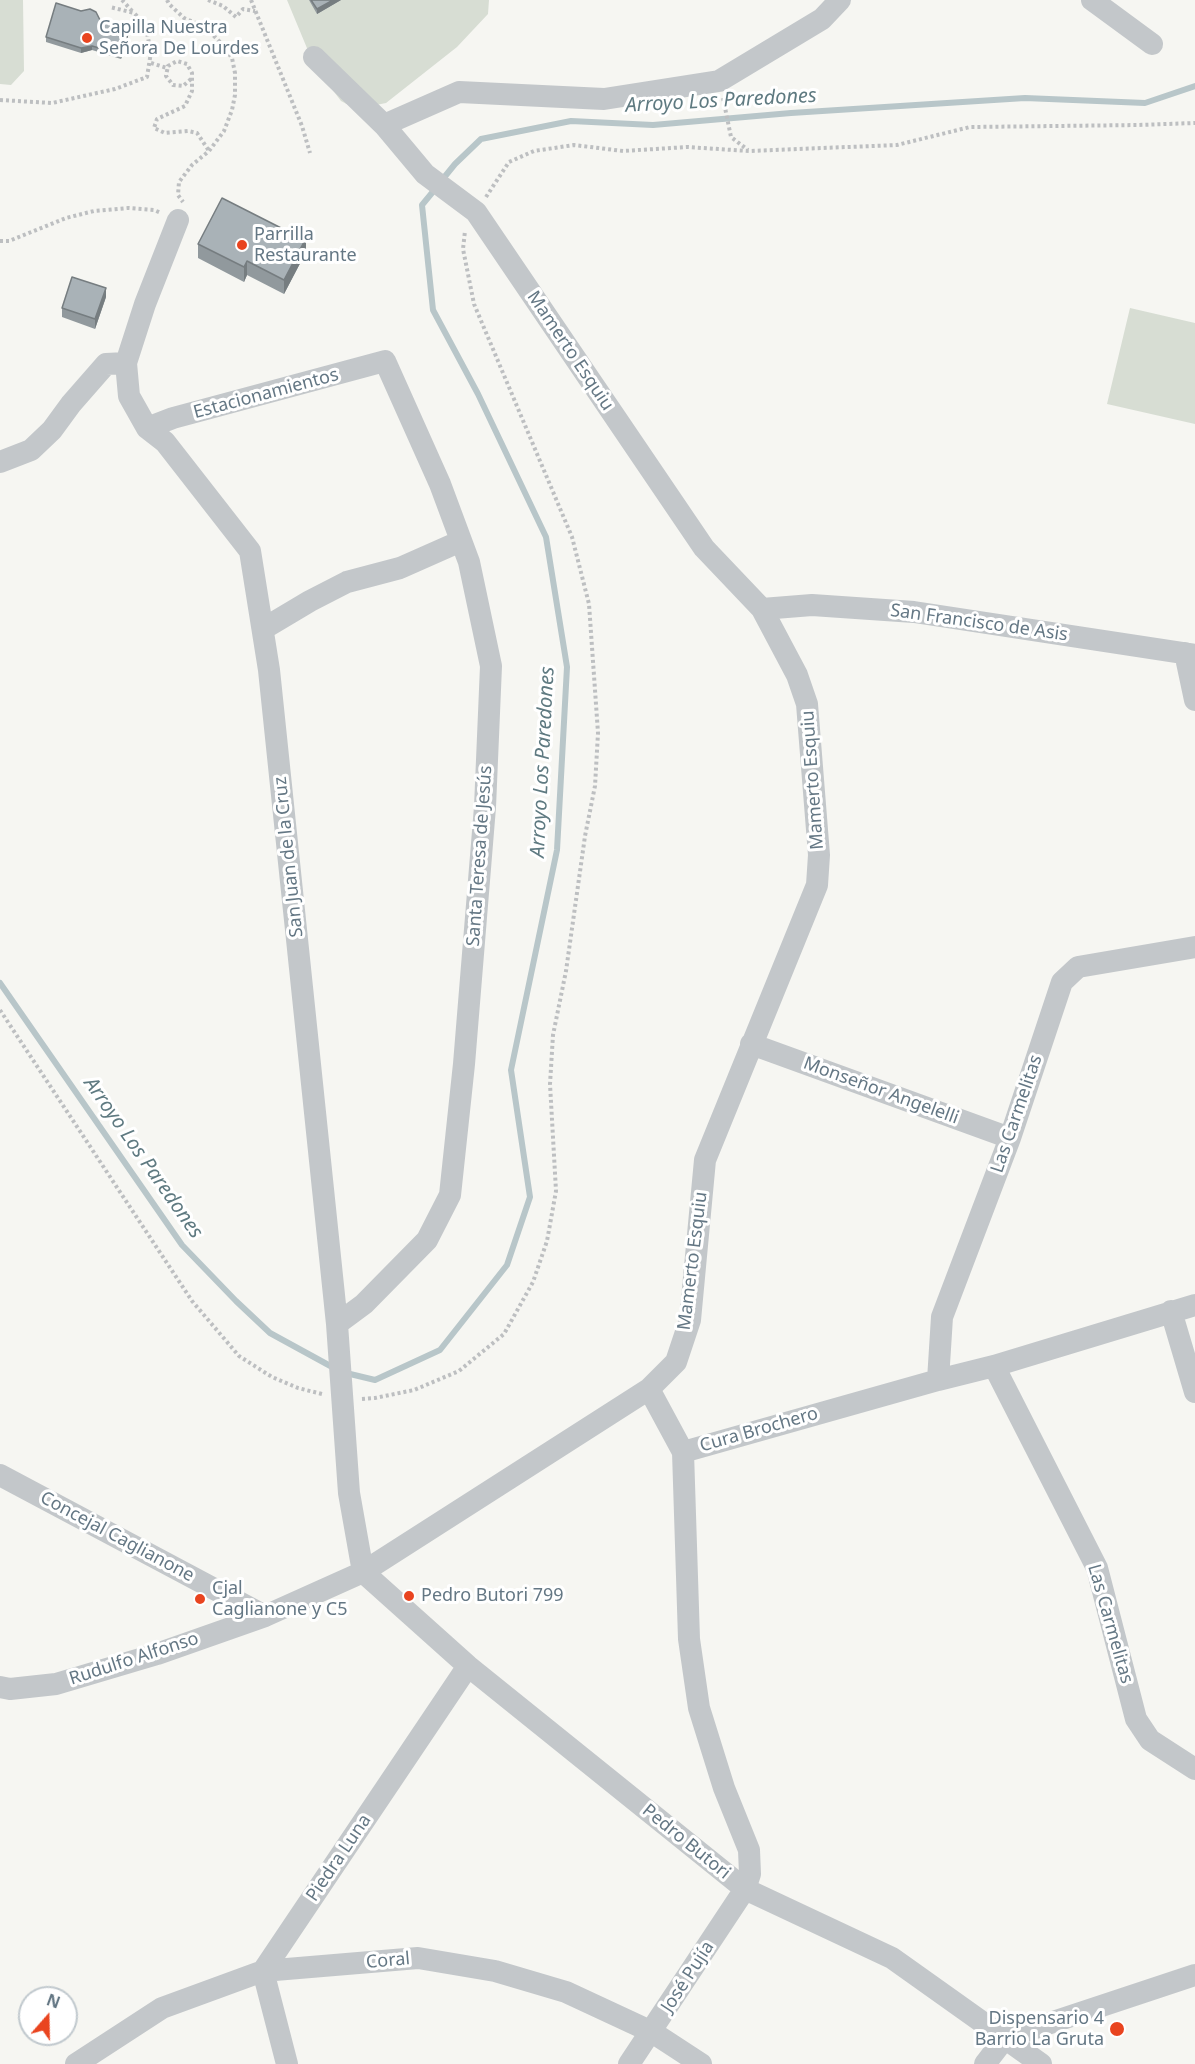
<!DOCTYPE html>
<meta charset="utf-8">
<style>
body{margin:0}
#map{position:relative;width:1195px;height:2064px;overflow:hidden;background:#f6f6f2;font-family:"Noto Sans",sans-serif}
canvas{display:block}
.north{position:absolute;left:18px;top:1986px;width:60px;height:60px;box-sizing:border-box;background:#fff;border:2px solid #c1c9ce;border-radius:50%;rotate:20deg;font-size:16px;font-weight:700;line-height:24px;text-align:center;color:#647784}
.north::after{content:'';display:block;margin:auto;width:21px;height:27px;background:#e9441f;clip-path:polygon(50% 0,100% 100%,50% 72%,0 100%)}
</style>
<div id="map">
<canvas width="1195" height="2064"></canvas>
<div class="north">N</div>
</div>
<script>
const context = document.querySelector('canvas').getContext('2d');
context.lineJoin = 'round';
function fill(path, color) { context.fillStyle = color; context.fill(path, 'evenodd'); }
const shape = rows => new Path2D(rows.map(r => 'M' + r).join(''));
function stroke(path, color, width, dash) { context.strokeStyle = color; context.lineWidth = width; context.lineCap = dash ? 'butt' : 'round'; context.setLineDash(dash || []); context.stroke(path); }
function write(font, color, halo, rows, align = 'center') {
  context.font = font + ' "Noto Sans",sans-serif'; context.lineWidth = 6; context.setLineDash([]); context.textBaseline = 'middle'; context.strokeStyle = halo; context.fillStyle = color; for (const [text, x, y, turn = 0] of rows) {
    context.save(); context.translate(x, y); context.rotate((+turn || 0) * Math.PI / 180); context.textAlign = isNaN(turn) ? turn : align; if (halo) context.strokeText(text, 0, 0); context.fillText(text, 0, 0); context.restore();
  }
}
const green = shape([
 [0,0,23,0,24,71,11,85,0,84],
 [287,0,489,0,488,14,457,47,386,103,356,109,341,101,314,65],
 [1130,308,1195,323,1195,424,1107,404]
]);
const stream = shape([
 [442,180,455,164,481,139,571,121,653,125,791,113,1025,98,1145,103,1195,86],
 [0,983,182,1245,236,1301,270,1333,334,1368],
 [346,1373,375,1380,440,1350,507,1265,530,1197,511,1070,557,850,567,667,546,537,478,394,433,310,422,205,436,188]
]);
const path = shape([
 [122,0,133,12],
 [167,0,169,4,184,18,205,27,220,42,232,58,235,73,235,95,232,110,224,131,209,151,192,165,179,182,178,195,183,202],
 [208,0,223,6,236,17,243,9,255,11],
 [251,0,302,126,310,153],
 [151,63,167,68],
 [191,79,183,86,173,85,166,76,168,66,177,61,187,64,192,73,192,91,185,106,157,119,154,128,165,133,188,131,197,133,209,151],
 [723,98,731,137,748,150],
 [0,100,52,103,115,89,147,77,151,52,145,24,134,13,110,7],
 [486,197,509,162,534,151,574,145,623,151,687,147,749,151,897,145,970,127,1138,125,1195,123],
 [0,241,9,241,66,218,94,211,128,208,154,210,161,213],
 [0,1010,192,1301,239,1356,272,1377,298,1388,322,1394],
 [362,1399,375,1398,414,1390,459,1371,504,1334,533,1282,547,1241,556,1191,550,1084,553,1035,566,971,585,836,595,786,598,733,589,604,572,537,474,304,463,249,465,231]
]);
const minor = shape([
 [1092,0,1152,44],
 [314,57,384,125,425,174,476,212,704,548,762,609,797,675,807,704,819,855,817,885,705,1160,690,1320,676,1362,649,1389],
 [384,125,459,92,604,99,719,81,822,19,840,0],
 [178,220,145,304,126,363,129,396,147,428,165,442,250,551,269,670,337,1324,349,1493,363,1572],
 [147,428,173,418,385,361,440,484,469,562,491,666,485,807,464,1064,450,1195,427,1240,364,1304,337,1324],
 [0,462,31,450,52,430,71,404,106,364,126,363],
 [762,609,812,605,914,612,1195,655],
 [263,629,310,601,347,582,400,568,461,541],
 [1185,653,1195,700],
 [751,1044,1010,1138],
 [1171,1311,1195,1392],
 [994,1366,1097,1568,1136,1719,1150,1740,1195,1769],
 [938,1380,942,1317,1010,1138,1062,982,1078,967,1195,947],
 [0,1475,265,1616],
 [363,1572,468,1666,745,1889,892,1958,1041,2064],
 [0,1687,10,1689,56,1684,157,1654,265,1616,363,1572,649,1389,683,1452,938,1380,994,1366,1195,1305],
 [1005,2038,1195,1975],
 [76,2064,162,2008,263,1971,418,1958,495,1971,566,1992,652,2032,701,2064],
 [287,2064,263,1971,468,1666],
 [629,2064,745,1889,750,1874,749,1850,724,1788,699,1708,689,1639,683,1452],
 [985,2064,1005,2038]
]);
const wall = shape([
 [309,0,341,0,317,14],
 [81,11,129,33,121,59,92,50,81,53,46,42,46,37],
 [198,244,306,252,284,294,247,275,244,282,198,258],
 [106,297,95,329,62,317,62,308]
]);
const shadedWall = shape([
 [333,0,341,0,317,14,317,9],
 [129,29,129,33,121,59,121,54],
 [92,46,92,50,81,53,81,48],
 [306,238,306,252,284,294,284,280],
 [247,261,247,275,244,282,244,267],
 [106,288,106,297,95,329,95,319]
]);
const building = shape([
 [311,0,333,0,317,9,311,0],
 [56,3,81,11,90,9,96,12,100,20,129,29,121,54,92,46,81,48,46,37,56,3],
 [222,198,289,232,290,229,306,238,284,280,247,261,244,267,198,244,222,198],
 [72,277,106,288,95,319,62,308,72,277]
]);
const markers = [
 [87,38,6,"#e9441f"],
 [242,245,6,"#e9441f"],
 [409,1596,6,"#e9441f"],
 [200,1599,6,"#e9441f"],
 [1117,2029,8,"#e9441f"]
];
const poiNames = [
 ["Capilla Nuestra",99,28],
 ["Señora De Lourdes",99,49],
 ["Parrilla",254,235],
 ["Restaurante",254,256],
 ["Cjal",212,1589],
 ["Caglianone y C5",212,1610],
 ["Pedro Butori 799",421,1596],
 ["Dispensario 4",1104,2019,"right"],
 ["Barrio La Gruta",1104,2040,"right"]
];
const streetNames = [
 ["Mamerto Esquiu",570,351,56],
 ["Estacionamientos",266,394,-15],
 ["San Francisco de Asis",979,623,8],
 ["Mamerto Esquiu",813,780,-94],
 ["Santa Teresa de Jesús",480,856,-86],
 ["San Juan de la Cruz",289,857,-96],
 ["Monseñor Angelelli",881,1091,20],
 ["Las Carmelitas",1017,1114,-71],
 ["Mamerto Esquiu",693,1261,-83],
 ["Cura Brochero",759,1430,-16],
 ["Concejal Caglianone",117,1537,28],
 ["Las Carmelitas",1110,1624,74],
 ["Rudulfo Alfonso",134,1659,-18],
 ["Pedro Butori",686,1842,39],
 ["Piedra Luna",339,1858,-56],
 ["Coral",388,1961,-5],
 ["José Pujía",688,1977,-57]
];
const waterNames = [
 ["Arroyo Los Paredones",721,101,-3],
 ["Arroyo Los Paredones",543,762,-87],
 ["Arroyo Los Paredones",143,1158,55]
];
fill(green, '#d7ddd3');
stroke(stream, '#b8c6c9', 6);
stroke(path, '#bdbfc1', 4, [3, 3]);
stroke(minor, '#c3c7ca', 22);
fill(wall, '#91999d');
fill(shadedWall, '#767d80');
fill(building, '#a9b2b7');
stroke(building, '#767d80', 1.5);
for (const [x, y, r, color] of markers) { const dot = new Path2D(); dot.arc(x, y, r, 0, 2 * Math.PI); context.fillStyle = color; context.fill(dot); stroke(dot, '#fff', 2); }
write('18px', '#647784', '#fff', poiNames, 'left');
write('18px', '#647784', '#fff', streetNames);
write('italic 20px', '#5f7a81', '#fff', waterNames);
</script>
